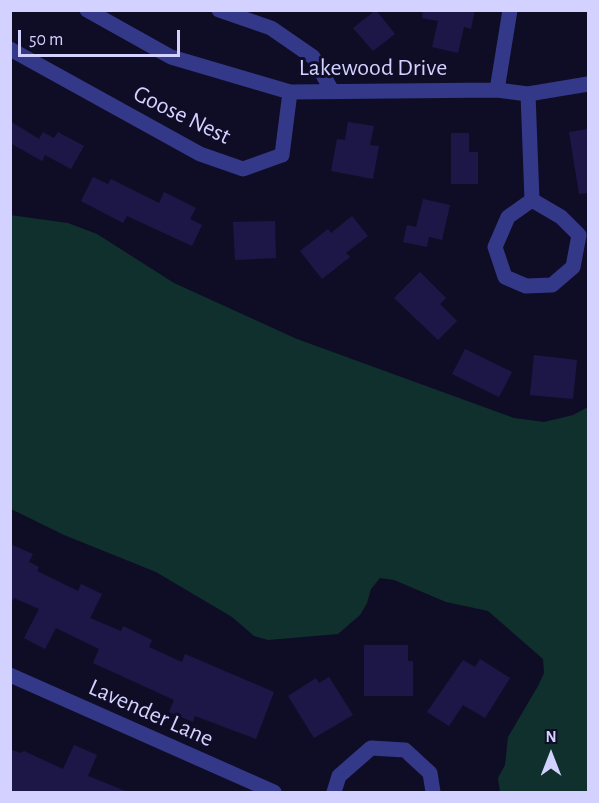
<!DOCTYPE html>
<style>
body{margin:0}
#map{position:relative;width:599px;height:803px;overflow:hidden;background:#0f0d26;font-family:"Alegreya Sans",sans-serif}
canvas{display:block}
.frame{position:absolute;inset:0;border:12px solid #d3d1ff;pointer-events:none}
.north{position:absolute;left:521px;top:725px;width:60px;height:60px;-webkit-text-stroke:4px #0f0d26;paint-order:stroke;rotate:0deg;font-size:16px;font-weight:700;line-height:24px;text-align:center;color:#d3d1ff}
.north::after{content:'';display:block;margin:auto;width:21px;height:27px;background:#d3d1ff;clip-path:polygon(50% 0,100% 100%,50% 72%,0 100%)}
.scale{position:absolute;left:18px;top:30px;width:162px;height:27px;box-sizing:border-box;border:3px solid #d3d1ff;border-top:0;padding-left:8px;font-size:18px;line-height:21px;white-space:nowrap;color:#d3d1ff;-webkit-text-stroke:4px #0f0d26;paint-order:stroke}
</style>
<div id="map">
<canvas width="599" height="803"></canvas>
<div class="frame"></div>
<div class="north">N</div>
<div class="scale">50 m</div>
</div>
<script>
const context = document.querySelector('canvas').getContext('2d');
context.lineJoin = 'round';
function fill(path, color) { context.fillStyle = color; context.fill(path, 'evenodd'); }
const shape = rows => new Path2D(rows.map(r => 'M' + r).join(''));
function stroke(path, color, width, dash) { context.strokeStyle = color; context.lineWidth = width; context.lineCap = dash ? 'butt' : 'round'; context.setLineDash(dash || []); context.stroke(path); }
function write(font, color, halo, rows, align = 'center') {
  context.font = font + ' "Alegreya Sans",sans-serif'; context.lineWidth = 6; context.setLineDash([]); context.textBaseline = 'middle'; context.strokeStyle = halo; context.fillStyle = color; for (const [text, x, y, turn = 0] of rows) {
    context.save(); context.translate(x, y); context.rotate((+turn || 0) * Math.PI / 180); context.textAlign = isNaN(turn) ? turn : align; if (halo) context.strokeText(text, 0, 0); context.fillText(text, 0, 0); context.restore();
  }
}
const green = shape([
 [10,215,68,223,97,234,174,283,297,339,514,418,544,422,573,415,588,407,588,792,500,792,498,778,505,765,508,737,538,686,544,673,543,659,488,611,446,602,394,580,380,578,371,589,367,603,360,615,338,634,268,640,254,636,232,617,156,572,64,535,11,509]
]);
const building = shape([
 [376,10,395,34,373,51,353,28],
 [423,10,475,10,471,29,464,27,458,53,432,47,438,21,422,18],
 [10,121,39,139,43,132,54,138,58,132,84,146,71,169,45,155,42,161,10,143],
 [348,122,374,126,370,145,379,146,373,179,331,171,337,139,345,140],
 [588,129,588,193,579,194,569,132],
 [451,133,469,133,469,152,478,152,478,184,451,184],
 [93,177,108,184,111,179,159,203,164,192,196,208,190,219,202,225,192,246,127,216,123,223,81,201],
 [423,199,450,205,442,240,429,237,427,247,403,242,407,225,416,227],
 [352,216,368,236,346,253,350,257,322,279,300,251,328,229,331,233],
 [275,221,276,258,235,260,233,222],
 [420,272,446,298,440,304,457,321,438,340,394,298],
 [465,349,512,372,499,397,452,374],
 [534,355,577,360,573,399,530,395],
 [10,544,33,554,29,562,39,567,37,571,78,591,81,584,102,594,90,618,121,631,123,626,152,640,149,647,182,662,185,654,274,692,256,739,195,716,193,722,169,712,174,700,93,663,99,649,56,628,45,649,24,638,39,609,14,598,10,605],
 [364,645,408,645,408,661,413,661,413,696,364,696],
 [480,659,510,678,485,718,463,705,449,726,427,712,463,660,475,667],
 [329,677,353,715,314,738,288,696,316,678,319,683],
 [74,745,97,755,88,776,128,792,10,792,10,749,20,753,24,751,63,769]
]);
const minor = shape([
 [87,10,171,57,290,92,497,90,528,94,588,84],
 [219,10,271,28,313,57,332,91],
 [10,49,200,154,243,169,282,155,290,92],
 [497,90,510,10],
 [528,94,532,200,508,217,495,247,505,277,526,286,552,285,573,267,579,235,561,217,532,200],
 [10,675,274,792],
 [334,792,339,776,371,748,405,750,430,773,433,792]
]);
const streetNames = [
 ["Lakewood Drive",373,68],
 ["Goose Nest",182,115,26],
 ["Lavender Lane",151,713,24]
];
fill(green, '#0f302c');
fill(building, '#1d1748');
stroke(minor, '#343888', 15);
write('24px', '#d3d1ff', '#0f0d26', streetNames);
</script>
